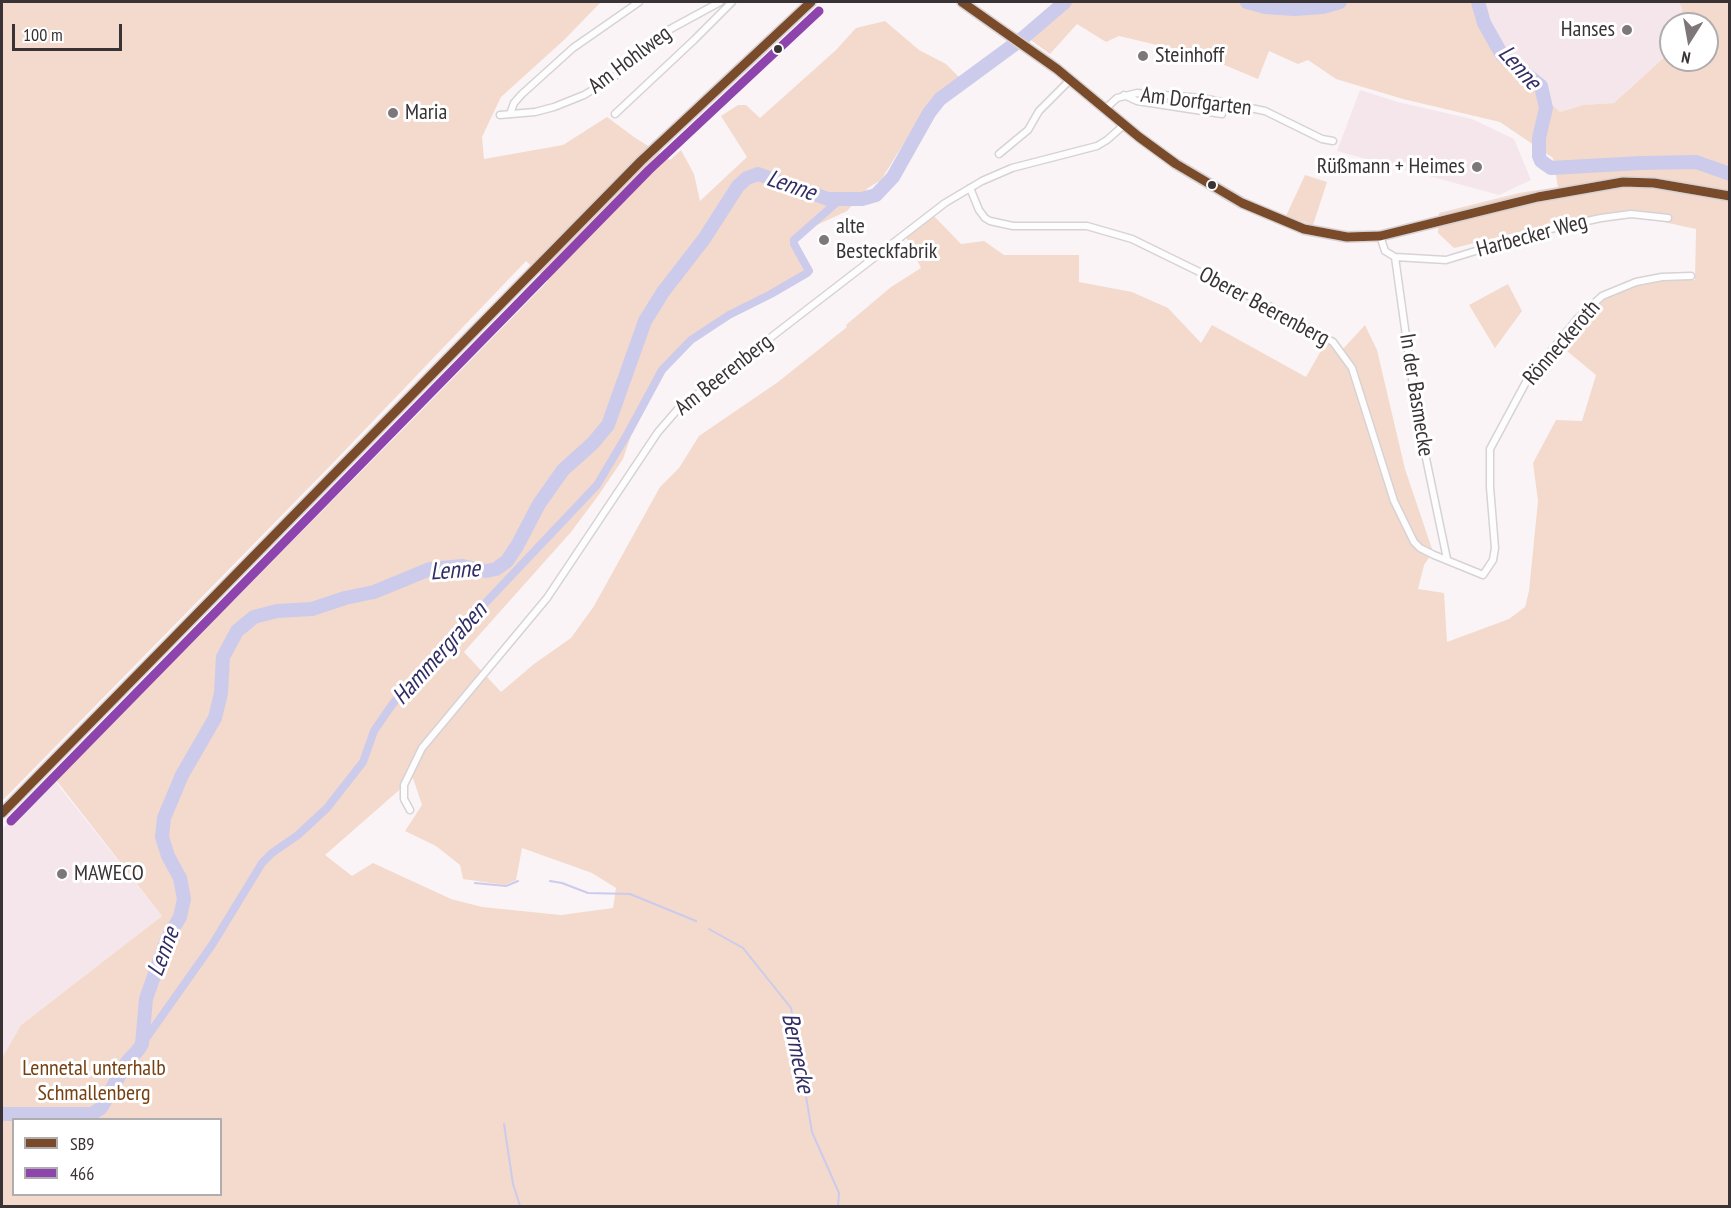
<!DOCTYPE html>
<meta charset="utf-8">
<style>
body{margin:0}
#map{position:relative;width:1731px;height:1208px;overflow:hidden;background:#faf4f7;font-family:"PT Sans Narrow",sans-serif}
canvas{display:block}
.frame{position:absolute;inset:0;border:3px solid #393336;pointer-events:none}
.legend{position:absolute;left:12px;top:1118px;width:210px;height:78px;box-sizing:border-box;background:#fff;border:2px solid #b0adaf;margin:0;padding:8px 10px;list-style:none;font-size:18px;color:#393336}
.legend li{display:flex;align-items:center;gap:12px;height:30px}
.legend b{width:30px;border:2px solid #b0adaf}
.north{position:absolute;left:1659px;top:12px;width:60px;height:60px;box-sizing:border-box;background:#fff;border:2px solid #b0adaf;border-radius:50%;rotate:191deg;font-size:16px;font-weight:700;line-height:24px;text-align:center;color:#393336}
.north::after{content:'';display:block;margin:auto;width:21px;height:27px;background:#7d777a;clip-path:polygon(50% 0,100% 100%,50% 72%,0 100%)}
.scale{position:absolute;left:12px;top:24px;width:110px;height:27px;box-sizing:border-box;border:3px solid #393336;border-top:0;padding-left:8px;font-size:18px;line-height:21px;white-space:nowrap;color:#393336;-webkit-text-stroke:4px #fff;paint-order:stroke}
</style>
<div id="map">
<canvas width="1731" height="1208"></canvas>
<div class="frame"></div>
<ul class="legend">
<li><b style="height:8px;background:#7a4b2a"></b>SB9</li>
<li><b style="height:8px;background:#8e44ad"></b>466</li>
</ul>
<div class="north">N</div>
<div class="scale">100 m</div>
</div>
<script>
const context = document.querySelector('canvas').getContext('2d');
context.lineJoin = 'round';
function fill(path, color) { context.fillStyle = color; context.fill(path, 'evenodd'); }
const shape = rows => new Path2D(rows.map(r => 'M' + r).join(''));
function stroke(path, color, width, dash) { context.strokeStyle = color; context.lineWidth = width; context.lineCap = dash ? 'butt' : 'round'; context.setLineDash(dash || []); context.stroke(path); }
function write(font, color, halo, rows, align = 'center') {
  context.font = font + ' "PT Sans Narrow",sans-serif'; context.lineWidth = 6; context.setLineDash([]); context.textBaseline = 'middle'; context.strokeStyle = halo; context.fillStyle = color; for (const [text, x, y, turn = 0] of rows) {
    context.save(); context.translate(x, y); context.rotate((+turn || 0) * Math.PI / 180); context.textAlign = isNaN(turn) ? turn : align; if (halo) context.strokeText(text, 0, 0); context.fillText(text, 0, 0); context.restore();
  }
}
const built = shape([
 [1486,2,1679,2,1682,8,1683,24,1671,24,1671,51,1614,103,1583,105,1560,112,1497,55],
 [1360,90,1398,102,1472,119,1514,139,1531,180,1499,195,1337,151],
 [55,781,162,916,21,1025,2,1058,2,829]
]);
const green = shape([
 [2,2,601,2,564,40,501,97,482,137,484,159,563,145,607,117,634,137,670,160,681,150,694,174,700,201,747,157,721,116,738,105,746,105,760,118,836,50,856,28,885,21,919,50,946,64,959,77,919,119,881,180,868,188,847,211,806,230,795,238,794,244,809,271,771,294,729,315,691,340,662,370,637,418,623,459,598,496,571,532,464,652,501,692,534,664,571,638,594,606,660,487,679,468,699,436,778,382,847,327,846,325,891,287,921,268,906,237,933,215,961,244,984,241,1004,255,1079,255,1079,282,1132,292,1168,308,1201,343,1212,325,1306,377,1327,340,1342,350,1365,325,1377,350,1405,469,1433,552,1424,565,1418,589,1444,593,1447,642,1509,619,1525,607,1529,591,1538,501,1533,463,1556,420,1582,421,1596,375,1561,346,1579,320,1609,293,1634,284,1663,279,1695,280,1696,229,1654,220,1615,215,1519,232,1454,248,1438,233,1439,213,1519,193,1558,187,1553,158,1500,122,1403,99,1336,79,1308,60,1298,64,1269,51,1258,79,1203,56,1119,36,1106,42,1077,24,1050,54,1028,38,1062,11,1070,2,1486,2,1497,55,1560,112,1583,105,1614,103,1671,51,1671,60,1707,60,1707,24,1683,24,1682,8,1679,2,1729,2,1729,1206,2,1206,2,1058,21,1025,162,916,56,780,416,416,548,281,526,261,331,465,2,801],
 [413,778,422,805,405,831,436,846,460,865,463,879,505,885,516,880,522,848,592,873,616,888,613,908,561,915,482,907,451,899,373,863,352,876,325,855],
 [14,1120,220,1120,220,1194,14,1194],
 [1305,175,1327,182,1313,225,1286,216],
 [1508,284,1522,311,1495,348,1469,305]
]);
const stream = shape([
 [550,881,562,883,588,893,630,894,696,921],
 [475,883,506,886,518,881],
 [709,929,743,948,791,1008,812,1132,839,1193,838,1206],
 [504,1124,513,1184,520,1206]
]);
const canal = shape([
 [142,1044,212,945,262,863,272,853,298,835,327,808,363,762,374,731,389,709,405,688,597,485,628,433,662,370,691,340,729,315,771,294,807,273,809,271,794,244,794,240,836,203,844,199]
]);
const river = shape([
 [1247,2,1265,7,1294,9,1323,7,1340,2],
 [1478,2,1484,23,1502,55,1541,86,1546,108,1539,138,1539,156,1541,161,1551,168,1641,163,1696,162,1730,174],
 [2,1114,92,1114,101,1108,127,1062,139,1049,142,1044,146,999,167,939,180,917,184,899,180,878,168,856,162,837,164,818,182,775,215,718,221,693,223,657,237,631,254,617,277,611,312,609,345,598,374,592,430,569,463,566,486,571,496,569,507,561,517,546,539,504,563,470,593,443,608,425,645,321,663,292,704,239,738,186,747,178,758,174,828,199,862,199,876,195,893,177,929,113,940,99,1023,38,1065,2]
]);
const minor = shape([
 [1124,95,1137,101,1222,114],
 [1105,109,1117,98,1137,93,1202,98,1265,111,1322,139,1333,141],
 [510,114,514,103,522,94,573,48,639,2],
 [615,114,694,40,732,2],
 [500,115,535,112,554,107,584,95,614,77,663,33,720,2],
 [999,154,1028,130,1039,111,1070,80],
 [970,188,979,210,985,218,990,221,1013,226,1087,226,1132,239,1269,306,1333,342,1352,368,1394,501,1414,542,1420,548,1434,555,1483,575,1493,560,1495,548,1490,487,1490,449,1526,382,1577,319,1602,296,1636,282,1662,277,1691,276],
 [1380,236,1385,251,1395,257,1446,260,1541,231,1601,218,1631,214,1668,218],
 [1395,257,1417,415,1447,559],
 [410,810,404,799,404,785,422,748,547,598,658,432,678,409,945,203,982,181,1012,168,1097,146,1107,140,1124,125]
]);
const primary = shape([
 [962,2,1057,69,1139,137,1176,164,1242,203,1304,229,1347,237,1380,236,1538,197,1623,182,1654,183,1730,196],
 [2,813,641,161,811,2]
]);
const bus1 = shape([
 [962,2,1057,69,1139,137,1176,164,1242,203,1304,229,1347,237,1380,236,1538,197,1623,182,1654,183,1730,196],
 [2,813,641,161,811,2]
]);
const bus2 = shape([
 [11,821,649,170,819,11]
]);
const markers = [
 [1627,30,6,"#7d777a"],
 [778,49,5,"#393336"],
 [1143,56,6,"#7d777a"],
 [393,113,6,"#7d777a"],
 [1477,167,6,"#7d777a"],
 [1212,185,5,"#393336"],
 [824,240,6,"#7d777a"],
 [62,874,6,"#7d777a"]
];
const poiNames = [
 ["Hanses",1615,30,"right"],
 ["Steinhoff",1155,56],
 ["Maria",405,113],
 ["Rüßmann + Heimes",1465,167,"right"],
 ["alte",836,227],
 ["Besteckfabrik",836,252],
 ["MAWECO",74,874]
];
const streetNames = [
 ["Am Hohlweg",630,60,-37],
 ["Am Dorfgarten",1196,102,7],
 ["Harbecker Weg",1532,236,-15],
 ["Oberer Beerenberg",1264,307,28],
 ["Rönneckeroth",1562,343,-49],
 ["Am Beerenberg",724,375,-38],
 ["In der Basmecke",1416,395,81]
];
const parkNames = [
 ["Lennetal unterhalb",94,1069],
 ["Schmallenberg",94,1094]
];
const waterNames = [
 ["Lenne",1519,68,48],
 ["Lenne",791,186,19],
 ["Lenne",455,571,-4],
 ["Hammergraben",440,654,-48],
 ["Lenne",164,952,-69],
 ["Bermecke",797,1053,78]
];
fill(built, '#f5e6ec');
fill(green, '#f3dacc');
stroke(stream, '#cccbec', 2);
stroke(canal, '#cccbec', 8);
stroke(river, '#cccbec', 14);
stroke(minor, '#d7d2d5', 9);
stroke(primary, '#d7d2d5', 12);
stroke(minor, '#fefdfe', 6);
stroke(primary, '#fefdfe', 9);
stroke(bus1, '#7a4b2a', 9);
stroke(bus2, '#8e44ad', 9);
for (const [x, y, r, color] of markers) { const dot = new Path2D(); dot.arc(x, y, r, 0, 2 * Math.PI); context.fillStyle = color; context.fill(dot); stroke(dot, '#fff', 2); }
write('22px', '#393336', '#fff', poiNames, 'left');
write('22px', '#393336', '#fff', streetNames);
write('22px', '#774012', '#fff', parkNames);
write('italic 24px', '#312c64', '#fff', waterNames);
</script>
